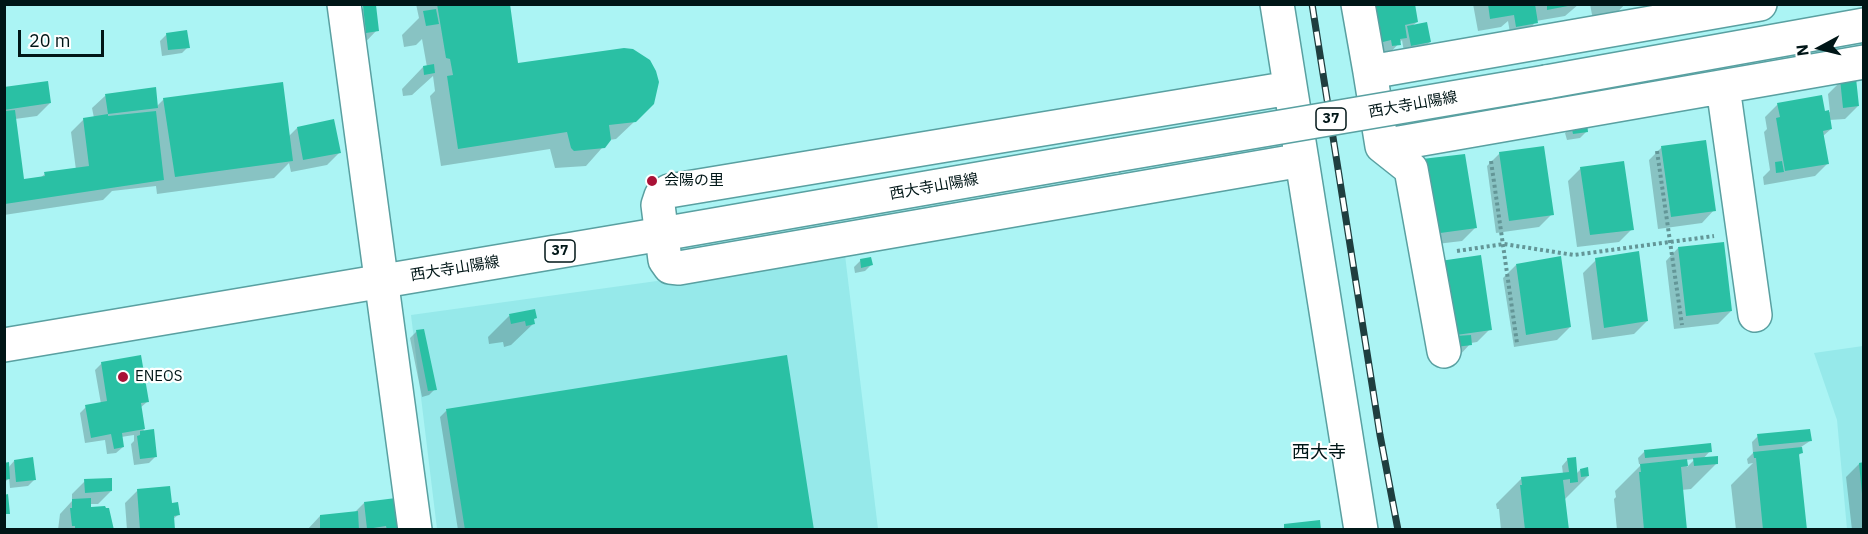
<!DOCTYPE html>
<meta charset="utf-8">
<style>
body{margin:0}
#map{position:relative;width:1868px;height:534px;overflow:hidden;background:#abf4f4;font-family:"IBM Plex Sans",sans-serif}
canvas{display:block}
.frame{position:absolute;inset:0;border:6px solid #001617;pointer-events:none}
.north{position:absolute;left:1790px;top:18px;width:60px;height:60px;-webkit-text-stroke:4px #fff;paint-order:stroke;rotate:263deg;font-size:16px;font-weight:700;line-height:24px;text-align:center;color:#001617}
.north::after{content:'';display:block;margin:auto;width:21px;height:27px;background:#001617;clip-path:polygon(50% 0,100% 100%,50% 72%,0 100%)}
.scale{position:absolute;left:18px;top:30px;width:86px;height:27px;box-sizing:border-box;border:3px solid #001617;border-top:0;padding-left:8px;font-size:18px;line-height:21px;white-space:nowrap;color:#001617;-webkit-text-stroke:4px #fff;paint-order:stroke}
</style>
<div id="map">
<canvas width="1868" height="534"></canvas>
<div class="frame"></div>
<div class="north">N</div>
<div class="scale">20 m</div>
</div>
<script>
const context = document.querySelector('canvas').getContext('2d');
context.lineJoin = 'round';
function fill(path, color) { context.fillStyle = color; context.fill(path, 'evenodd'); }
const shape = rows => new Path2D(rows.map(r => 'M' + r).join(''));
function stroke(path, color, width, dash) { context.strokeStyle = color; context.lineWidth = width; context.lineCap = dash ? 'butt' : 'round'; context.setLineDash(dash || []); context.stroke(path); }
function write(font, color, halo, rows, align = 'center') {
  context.font = font + ' "IBM Plex Sans","Noto Sans JP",sans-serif'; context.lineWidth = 4.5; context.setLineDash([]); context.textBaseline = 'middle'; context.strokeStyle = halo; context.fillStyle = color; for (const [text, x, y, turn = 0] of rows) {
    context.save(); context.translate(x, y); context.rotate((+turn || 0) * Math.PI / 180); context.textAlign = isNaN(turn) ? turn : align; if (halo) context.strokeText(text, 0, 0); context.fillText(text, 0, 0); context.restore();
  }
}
const built = shape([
 [845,255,878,529,437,529,411,315],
 [1863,346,1863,529,1847,529,1837,420,1814,353]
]);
const shadow = shape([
 [416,4,508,4,517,65,653,104,616,139,609,140,586,166,555,168,550,149,441,166,430,96,435,91,433,76,412,95,403,96,402,89,423,67,427,67,422,39,416,45,404,47,402,35,419,18],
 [1361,4,1414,4,1417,22,1412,26,1430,42,1423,48,1404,52,1402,40,1386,57,1380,58],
 [1473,4,1579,4,1565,16,1536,21,1530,29,1510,33,1508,21,1501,27,1478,31],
 [1590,4,1625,4,1614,16,1593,20],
 [364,8,377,30,356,52,342,29],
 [167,34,188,47,182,53,162,56,160,41],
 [1841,81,1858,106,1845,119,1829,120,1831,129,1823,136,1828,163,1815,176,1764,185,1763,177,1770,170,1764,132,1767,129,1765,117,1778,104,1824,113,1830,112,1828,94],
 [4,88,50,103,37,116,15,119,23,181,40,178,45,174,76,170,71,132,84,119,94,118,92,108,105,96,156,107,164,99,288,137,297,128,340,152,327,165,291,172,289,163,274,178,157,194,156,186,112,191,103,200,4,215],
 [1572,126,1587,131,1580,138,1567,140,1565,133],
 [1662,147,1714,210,1702,223,1658,229,1649,160],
 [1500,153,1552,214,1539,227,1496,233,1487,166],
 [1464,155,1475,228,1462,241,1420,246],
 [1581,168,1632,229,1619,242,1577,247,1568,181],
 [1678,248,1731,311,1718,324,1674,329,1666,261],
 [861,260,871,265,865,271,855,273,854,267],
 [1596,260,1647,321,1634,334,1592,340,1583,273],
 [1516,265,1570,327,1557,340,1514,347,1503,278],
 [1427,275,1490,329,1477,342,1471,343,1458,357],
 [509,316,533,320,533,324,511,345,504,347,503,342,489,344,488,337],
 [417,331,435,389,429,395,422,397,410,338],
 [102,363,147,402,140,408,144,432,156,456,149,463,134,465,131,444,134,441,134,435,121,437,123,447,116,453,107,454,105,440,85,443,80,413,86,407,101,404,95,370],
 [446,411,813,530,458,530,440,417],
 [1758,436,1810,441,1801,447,1801,453,1798,456,1805,530,1736,530,1731,485,1753,463,1748,464,1747,459,1753,453,1752,442],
 [1645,451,1710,451,1703,459,1717,463,1691,489,1681,490,1685,530,1617,530,1614,499,1616,497,1615,491,1642,464,1639,464,1638,458],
 [1695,459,1687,467,1686,460],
 [1568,459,1576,474,1580,470,1588,476,1564,500,1567,530,1501,530,1499,509,1497,509,1496,504,1522,478,1563,474,1562,466],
 [14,461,35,479,28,486,10,488,9,478,4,483,4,464,8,468],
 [1859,464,1864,464,1864,530,1852,530,1846,477],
 [85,481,111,491,98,504,89,504,90,509,112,530,58,530,60,514,72,501,72,494],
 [138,490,171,505,178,515,173,519,174,530,127,530,125,503],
 [364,503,399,530,307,530,320,516,355,512]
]);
const building = shape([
 [437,4,510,4,518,63,624,48,633,49,650,60,656,71,659,82,654,104,636,122,609,125,611,140,605,148,574,151,571,148,567,132,458,149,447,76,453,75,450,59,446,58],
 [1382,4,1415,4,1418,22,1405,25,1407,38,1400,39,1401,45,1392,46,1391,40,1379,43,1372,6],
 [1488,4,1535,4,1538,23,1516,27,1514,15,1490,19],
 [1547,4,1568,4,1568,6,1547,10],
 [376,5,379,31,366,33,363,6],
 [436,9,439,24,426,26,423,11],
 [1427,22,1431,42,1411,46,1407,26],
 [187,30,190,48,168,50,166,33],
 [434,64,435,73,424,75,423,66],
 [1856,78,1859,106,1843,108,1840,79],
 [48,81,51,103,4,110,4,87],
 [283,82,293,161,175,177,163,98],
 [156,87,158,108,108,114,108,116,156,111,164,180,5,204,4,111,15,110,24,179,45,176,44,172,89,166,83,118,108,114,105,94],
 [1822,95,1825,111,1829,110,1832,129,1823,131,1829,164,1785,171,1776,118,1780,117,1777,103],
 [334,119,341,153,303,160,297,127],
 [1587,122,1588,132,1573,134,1571,125],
 [1706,140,1716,211,1671,217,1661,146],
 [1544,146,1554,215,1509,221,1499,152],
 [1465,154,1477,228,1433,234,1422,159],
 [1624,161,1634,230,1590,235,1580,167],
 [1782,161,1784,172,1776,173,1775,162],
 [1724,242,1732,311,1686,316,1678,247],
 [1639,251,1648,321,1604,328,1595,258],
 [1481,255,1492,330,1449,336,1440,261],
 [1561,256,1571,327,1526,335,1516,264],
 [871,257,873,265,861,268,860,259],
 [535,309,537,318,534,319,535,324,526,326,525,321,511,324,509,314],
 [424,329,437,390,428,391,416,330],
 [1471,335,1472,345,1456,347,1455,336],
 [141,355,149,402,141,403,145,429,122,433,124,447,114,449,111,434,91,438,85,405,107,401,101,362],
 [787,355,814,530,465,530,446,409],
 [154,429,157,457,140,459,137,436,140,435,140,431],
 [1810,429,1812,441,1759,446,1757,434],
 [1711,443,1712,452,1645,458,1644,450],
 [1802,447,1803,453,1799,454,1807,530,1763,530,1756,458,1754,458,1753,452],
 [1718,456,1718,464,1694,466,1693,458],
 [33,457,36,480,16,482,14,460],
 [1576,457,1578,482,1570,483,1570,479,1563,480,1569,530,1525,530,1520,485,1522,485,1521,477,1569,472,1567,458],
 [1687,459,1688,466,1681,467,1687,530,1644,530,1639,472,1641,472,1640,464],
 [9,462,10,479,4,480,4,463],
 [1864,462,1864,494,1862,494,1859,463],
 [1588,467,1589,476,1581,477,1580,469],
 [112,478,112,491,85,493,84,479],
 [170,486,172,503,178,502,180,515,174,516,175,530,140,530,137,489],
 [8,494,10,514,4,514,4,495],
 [91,498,91,507,105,506,106,508,109,508,114,530,75,530,75,526,72,526,70,508,72,508,72,499],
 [396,498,400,530,387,530,386,526,367,529,364,502],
 [358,511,359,530,320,530,320,515],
 [1320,520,1321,530,1284,530,1284,524]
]);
const path = shape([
 [1657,151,1682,325],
 [1491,161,1517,343],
 [1457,251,1504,244,1574,255,1714,236]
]);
const minor = shape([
 [344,4,415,530],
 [1277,4,1361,530],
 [1358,4,1370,72],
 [1760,4,1370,72,1382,146,1864,62],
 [1723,87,1755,315],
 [1290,88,669,191,661,196,658,205,665,260,670,267,679,268,1302,160],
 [1382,146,1411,169,1444,351]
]);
const major = shape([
 [1546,82,1864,25],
 [4,345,662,234,1116,155]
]);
const rail = shape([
 [1312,4,1380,435,1398,530]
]);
const majorBridge = shape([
 [1116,155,1546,82]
]);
const markers = [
 [652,181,6,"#a91237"],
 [123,377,6,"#a91237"]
];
const shields = [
 [1331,119,30],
 [560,251,30]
];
const shieldNames = [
 ["37",1331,119],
 ["37",560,251]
];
const streetNames = [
 ["西大寺山陽線",1413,105,-10],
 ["西大寺山陽線",934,187,-10],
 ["西大寺山陽線",455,269,-9]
];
const poiNames = [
 ["会陽の里",664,181],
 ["ENEOS",135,377]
];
const quarterNames = [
 ["西大寺",1319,453]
];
fill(built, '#96e9ea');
fill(shadow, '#0003');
fill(building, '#2ac0a4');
stroke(minor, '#59a0a1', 36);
stroke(major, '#59a0a1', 36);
stroke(path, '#639697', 4, [3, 3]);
stroke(minor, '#fff', 33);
stroke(major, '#fff', 33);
stroke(rail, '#1f3e3f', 7);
stroke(rail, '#fff', 4.5, [14]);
stroke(majorBridge, '#59a0a1', 36, []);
stroke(majorBridge, '#fff', 33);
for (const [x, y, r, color] of markers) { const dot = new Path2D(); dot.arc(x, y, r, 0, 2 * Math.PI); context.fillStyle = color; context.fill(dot); stroke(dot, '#fff', 2); }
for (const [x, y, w] of shields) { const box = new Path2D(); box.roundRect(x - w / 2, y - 11, w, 22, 4.5); context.fillStyle = '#fff'; context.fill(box); stroke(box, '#001617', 1.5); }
write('bold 14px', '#001617', null, shieldNames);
write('15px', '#001617', '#fff', streetNames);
write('15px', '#001617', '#fff', poiNames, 'left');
write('18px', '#001617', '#fff', quarterNames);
</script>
